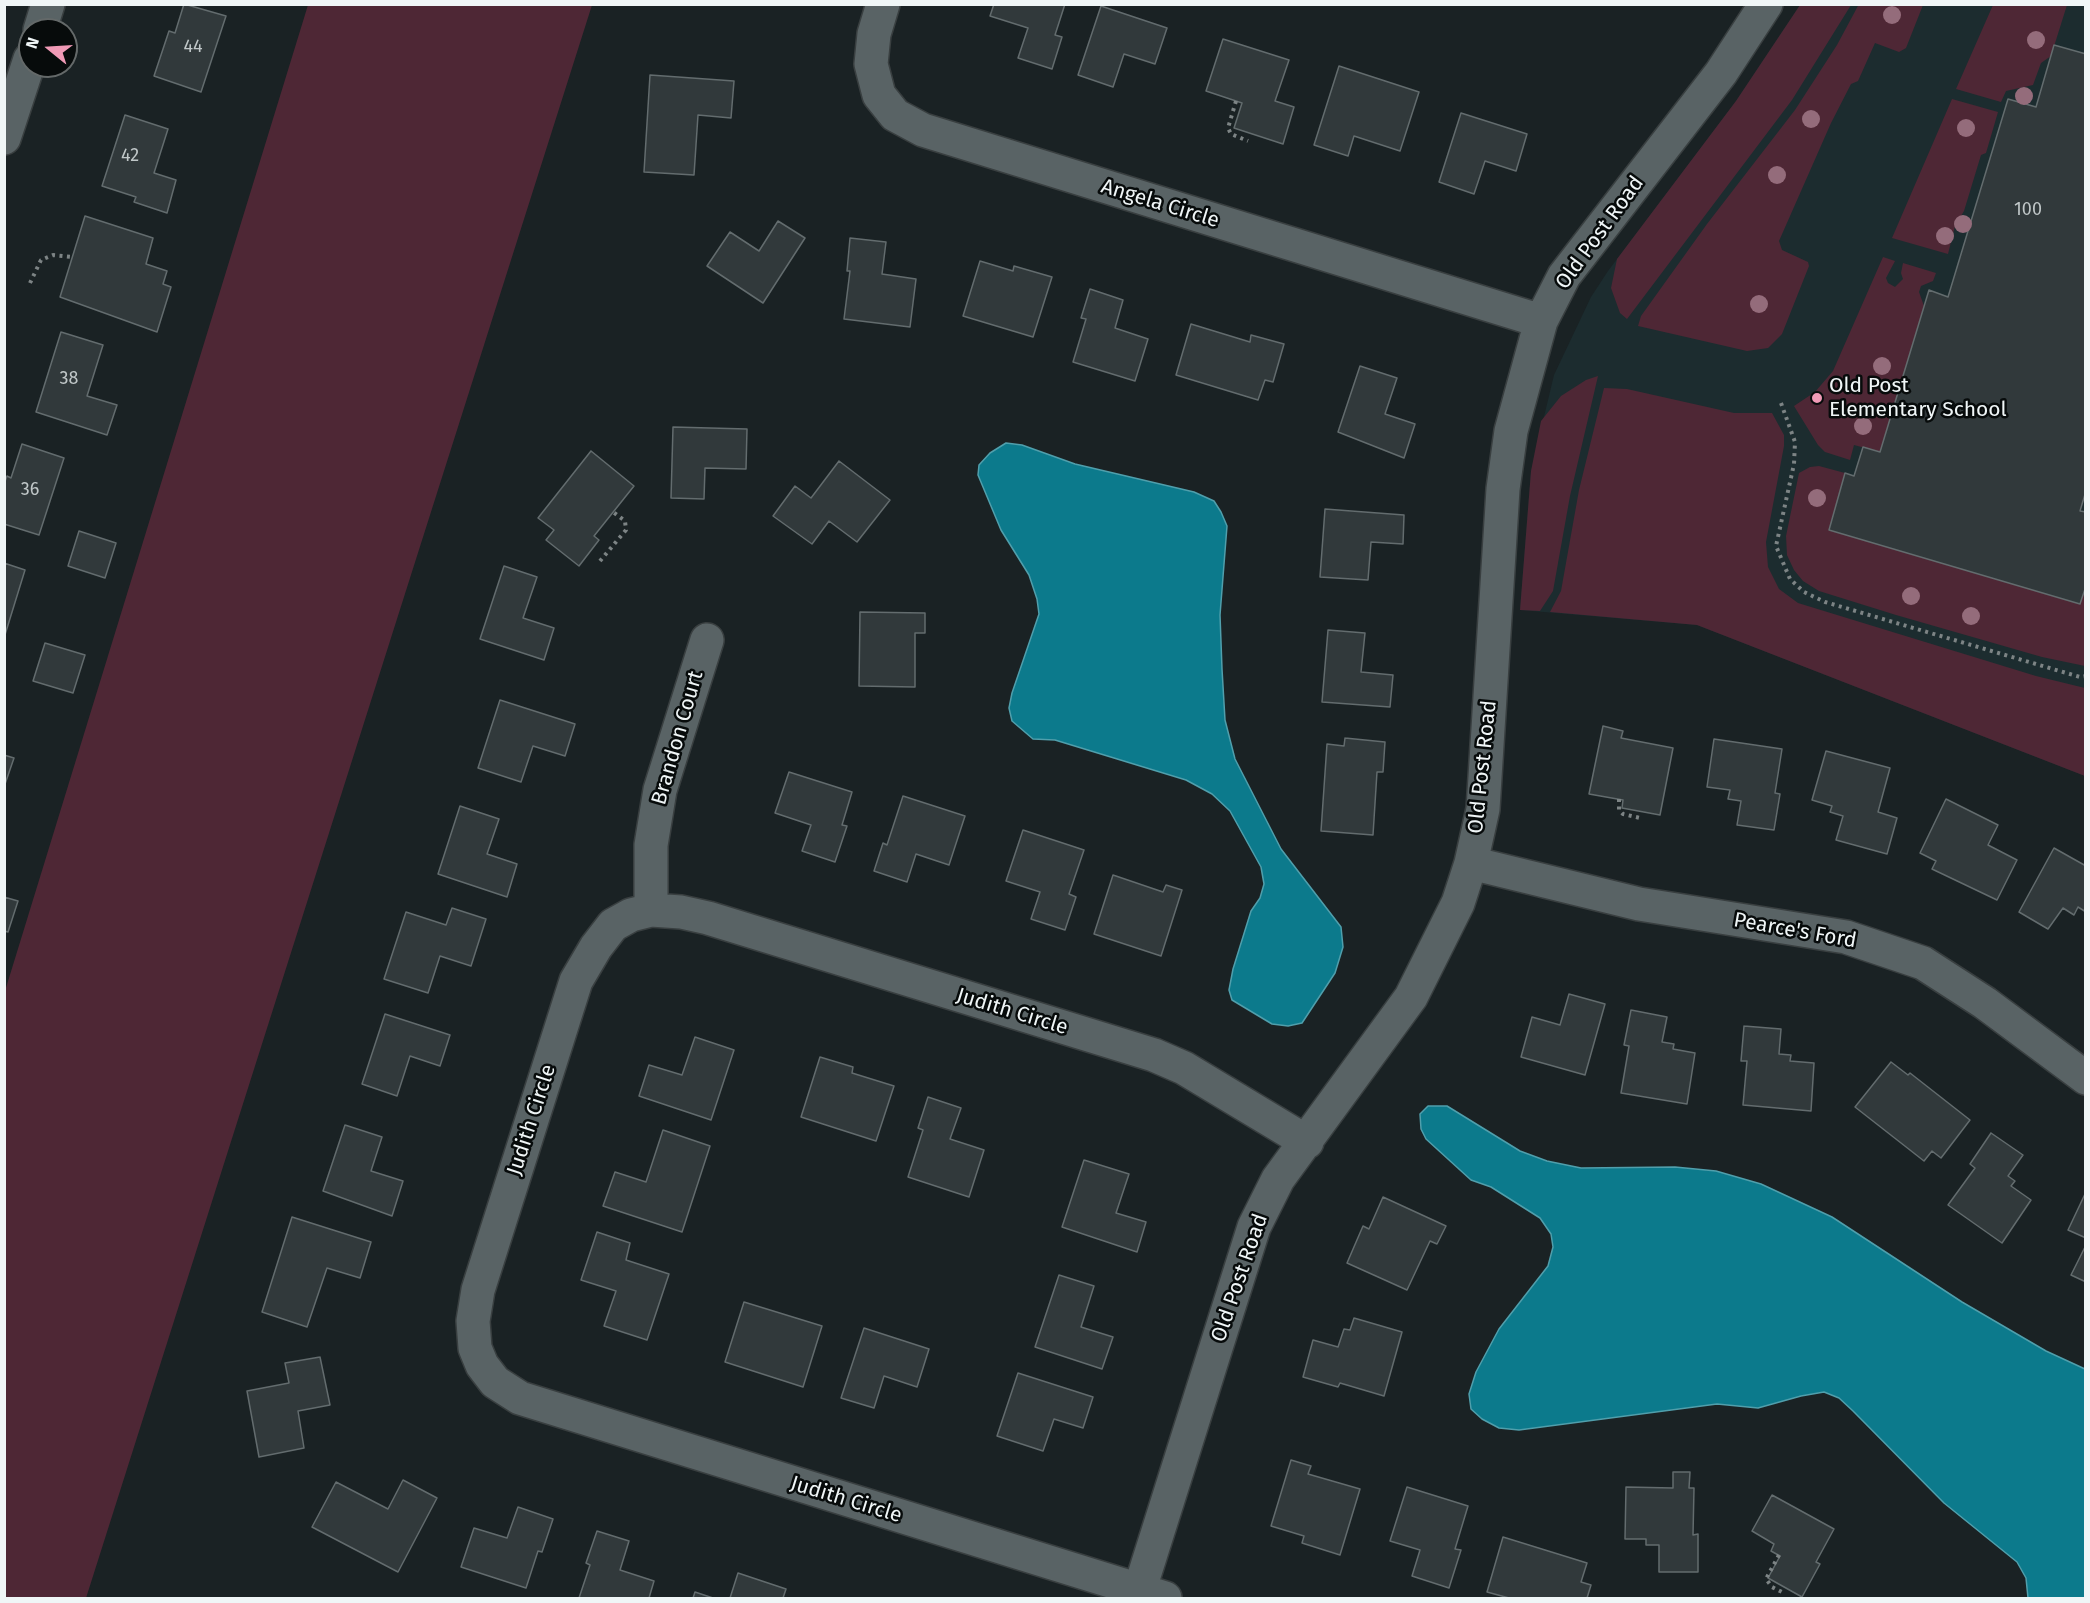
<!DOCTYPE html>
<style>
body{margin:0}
#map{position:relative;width:2090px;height:1603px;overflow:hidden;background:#1a2224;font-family:"Fira Sans",sans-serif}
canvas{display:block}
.frame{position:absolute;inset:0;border:6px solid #f0f6f7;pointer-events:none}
.north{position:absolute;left:18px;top:18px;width:60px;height:60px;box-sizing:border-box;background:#070b0b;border:2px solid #646969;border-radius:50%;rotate:288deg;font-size:16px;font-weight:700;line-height:24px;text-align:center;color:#f0f6f7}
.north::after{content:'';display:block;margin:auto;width:21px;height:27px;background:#f09ab6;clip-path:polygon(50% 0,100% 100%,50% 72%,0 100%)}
</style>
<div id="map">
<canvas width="2090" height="1603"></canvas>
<div class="frame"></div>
<div class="north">N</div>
</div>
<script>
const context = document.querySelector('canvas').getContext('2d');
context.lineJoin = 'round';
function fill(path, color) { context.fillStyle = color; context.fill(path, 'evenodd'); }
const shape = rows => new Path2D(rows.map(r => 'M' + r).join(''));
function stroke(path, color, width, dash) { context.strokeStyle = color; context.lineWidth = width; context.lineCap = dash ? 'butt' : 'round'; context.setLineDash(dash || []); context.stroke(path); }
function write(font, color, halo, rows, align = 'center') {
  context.font = font + ' "Fira Sans",sans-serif'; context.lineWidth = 5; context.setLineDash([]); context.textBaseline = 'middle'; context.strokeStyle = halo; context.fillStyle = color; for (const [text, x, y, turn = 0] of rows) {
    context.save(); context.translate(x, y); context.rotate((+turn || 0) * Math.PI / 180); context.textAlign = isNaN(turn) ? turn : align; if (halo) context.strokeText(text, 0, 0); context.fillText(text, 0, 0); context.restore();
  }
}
const built = shape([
 [1800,5,2085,5,2085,776,1697,625,1520,610,1531,471,1554,375,1591,297,1608,271,1736,101]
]);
const green = shape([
 [1859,4,1923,5,1906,48,1899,52,1875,43,1858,81,1851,84,1831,123,1779,241,1782,250,1808,262,1809,266,1782,334,1768,348,1747,351,1638,326,1641,316,1707,224,1795,110,1837,45],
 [308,5,592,5,86,1598,5,1598,5,991],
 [1800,5,1851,5,1792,100,1627,319,1620,313,1611,288,1617,259,1736,101],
 [1993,5,2067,5,2051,56,2041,63,2033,85,2006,91,2001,102,1956,89],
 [1952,99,1998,112,1986,153,1981,155,1964,211,1955,226,1948,254,1892,238],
 [1883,257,1895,261,1886,278,1888,283,1895,287,1903,279,1901,273,1903,263,1936,273,1933,281,1921,286,1919,292,1924,306,1880,452,1854,445,1850,460,1825,452,1818,445,1794,406,1815,392,1833,371],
 [1598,376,1570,496,1553,591,1540,611,1520,610,1531,471,1541,421,1561,396,1586,380],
 [1604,388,1627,389,1734,413,1772,413,1784,435,1784,446,1766,542,1768,567,1779,589,1798,603,2036,676,2085,688,2085,776,1697,625,1550,612,1561,591,1579,490],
 [1819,466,1845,473,1829,530,2080,604,2085,586,2085,666,2042,657,1896,615,1819,591,1803,581,1794,570,1787,555,1786,536,1799,473,1810,467]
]);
const water = shape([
 [1006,443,1022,445,1075,464,1194,492,1214,501,1221,512,1227,526,1220,615,1222,669,1225,720,1235,759,1281,849,1341,927,1343,947,1335,973,1302,1023,1288,1026,1272,1024,1232,1000,1229,990,1233,969,1251,911,1260,898,1264,884,1261,867,1230,811,1212,794,1186,780,1055,740,1033,739,1012,721,1009,708,1012,693,1039,614,1037,599,1029,575,1001,530,978,475,979,465,990,453,1006,443],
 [1428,1106,1447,1106,1520,1151,1547,1161,1581,1168,1675,1167,1716,1171,1761,1184,1832,1217,1962,1302,2046,1351,2085,1369,2085,1598,2028,1598,2026,1578,2017,1562,1944,1503,1853,1411,1839,1398,1824,1392,1801,1396,1758,1408,1717,1404,1519,1430,1499,1428,1482,1419,1471,1409,1469,1394,1476,1372,1499,1329,1548,1266,1553,1247,1551,1234,1540,1218,1491,1187,1471,1180,1426,1139,1421,1129,1420,1114,1428,1106]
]);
const building = shape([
 [184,4,226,16,201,92,154,76,169,31,175,33,184,4],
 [994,4,1065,4,1055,35,1062,37,1052,69,1018,58,1028,28,990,16,994,4],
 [1101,6,1167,28,1155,64,1124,54,1113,87,1078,75,1101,6],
 [1223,39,1289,60,1275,101,1294,107,1283,144,1234,128,1242,103,1206,91,1223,39],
 [2054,45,2086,54,2086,491,2080,511,2086,512,2086,586,2080,604,1829,530,1845,473,1854,476,1863,447,1880,452,1929,290,1948,297,2008,99,2036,107,2054,45],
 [1339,66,1419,92,1400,151,1354,136,1348,156,1314,145,1339,66],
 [650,75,734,81,731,118,698,115,694,175,644,172,650,75],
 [1461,113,1527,134,1516,171,1485,161,1474,194,1439,182,1461,113],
 [125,115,168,129,154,173,176,180,167,213,134,202,136,197,102,186,125,115],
 [85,216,153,238,146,264,167,271,163,284,171,287,157,332,60,297,85,216],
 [778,221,805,238,763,303,707,266,730,232,759,251,778,221],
 [850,238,886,242,882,274,916,279,910,327,844,319,850,271,847,271,850,238],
 [980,261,1013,271,1014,266,1052,277,1033,337,963,316,980,261],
 [1090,289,1123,300,1115,328,1148,339,1135,381,1073,362,1086,319,1081,318,1090,289],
 [1191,324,1250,342,1251,335,1284,344,1273,382,1265,380,1258,400,1176,375,1191,324],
 [61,332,103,345,87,396,117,405,107,435,36,412,61,332],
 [1360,366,1397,378,1385,414,1415,424,1404,458,1338,432,1360,366],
 [673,427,747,429,746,469,705,468,704,499,671,498,673,427],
 [22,444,64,458,39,535,4,524,4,484,7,476,11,478,22,444],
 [591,451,634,486,594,536,599,540,579,566,546,540,554,530,538,518,591,451],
 [839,461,890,500,857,542,829,521,812,544,773,516,795,486,811,498,839,461],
 [1325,509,1404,515,1403,544,1371,542,1368,580,1320,577,1325,509],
 [79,531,116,543,105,578,68,566,79,531],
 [4,563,25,570,4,638,4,563],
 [504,566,537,577,523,618,554,628,544,660,480,639,504,566],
 [860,612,925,613,925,633,915,633,915,687,859,686,860,612],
 [1328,630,1365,633,1361,672,1393,675,1390,707,1322,702,1328,630],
 [45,643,85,655,73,693,33,681,45,643],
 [500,700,575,724,565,756,533,746,521,782,478,768,500,700],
 [1603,726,1623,731,1621,738,1673,748,1660,815,1622,808,1623,800,1589,794,1603,726],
 [1345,738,1385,742,1383,772,1377,772,1373,835,1321,831,1327,744,1344,746,1345,738],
 [1714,739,1782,749,1775,793,1780,794,1774,830,1737,825,1741,801,1728,799,1730,790,1707,787,1714,739],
 [1826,751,1890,768,1878,812,1897,818,1887,854,1836,840,1843,816,1830,812,1832,806,1812,800,1826,751],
 [4,755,14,758,4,787,4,755],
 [789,772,852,792,842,825,847,826,835,862,802,851,811,825,775,813,789,772],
 [903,796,965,816,949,865,916,854,907,882,874,871,883,843,887,845,903,796],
 [1946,799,1998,825,1988,845,2017,860,1997,900,1932,869,1936,861,1920,853,1946,799],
 [460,806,499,819,487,854,517,864,507,897,438,874,460,806],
 [1023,830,1084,850,1069,894,1076,897,1065,930,1031,919,1040,892,1006,881,1023,830],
 [2054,848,2086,866,2086,912,2078,907,2074,915,2063,908,2048,929,2019,912,2054,848],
 [1113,875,1163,892,1166,885,1182,890,1161,956,1094,934,1113,875],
 [4,897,18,901,8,932,4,931,4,897],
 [452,908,486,919,471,966,440,956,428,993,384,979,406,912,446,925,452,908],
 [1569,994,1605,1004,1585,1075,1521,1057,1532,1017,1560,1025,1569,994],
 [1631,1010,1667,1017,1662,1042,1674,1044,1673,1049,1695,1053,1687,1104,1621,1093,1629,1046,1624,1045,1631,1010],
 [385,1014,450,1035,440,1066,410,1056,397,1096,362,1084,385,1014],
 [1744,1026,1781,1029,1779,1054,1791,1055,1790,1061,1814,1063,1811,1111,1743,1105,1747,1061,1741,1061,1744,1026],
 [695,1037,734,1050,711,1120,639,1096,649,1065,682,1075,695,1037],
 [820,1057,853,1067,852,1073,894,1086,876,1141,801,1117,820,1057],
 [1891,1062,1908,1075,1910,1073,1970,1120,1941,1158,1932,1151,1924,1161,1855,1107,1891,1062],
 [928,1097,961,1108,950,1139,984,1150,969,1197,908,1177,923,1130,918,1128,928,1097],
 [345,1125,382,1137,371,1171,403,1181,392,1216,323,1191,345,1125],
 [663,1130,710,1146,682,1232,603,1206,615,1172,646,1182,663,1130],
 [1991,1133,2023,1155,2008,1176,2015,1181,2011,1186,2031,1200,2002,1243,1948,1205,1975,1168,1970,1164,1991,1133],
 [1084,1160,1129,1174,1116,1213,1146,1222,1137,1252,1062,1227,1084,1160],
 [2085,1194,2086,1195,2086,1238,2068,1230,2085,1194],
 [1383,1197,1446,1226,1437,1244,1430,1241,1407,1290,1347,1263,1363,1226,1369,1229,1383,1197],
 [292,1217,371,1242,360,1278,327,1268,307,1327,262,1312,292,1217],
 [597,1232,630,1243,626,1260,669,1274,647,1340,604,1326,616,1291,581,1280,597,1232],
 [2086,1245,2086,1282,2071,1275,2086,1245],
 [1059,1275,1094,1286,1081,1327,1113,1337,1102,1369,1035,1347,1059,1275],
 [744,1302,822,1326,803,1387,725,1362,744,1302],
 [1354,1318,1402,1332,1384,1396,1340,1383,1338,1387,1303,1377,1313,1340,1338,1347,1344,1329,1350,1330,1354,1318],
 [864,1328,929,1349,917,1387,884,1376,874,1408,841,1398,864,1328],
 [320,1357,330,1405,298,1411,304,1448,259,1457,247,1391,289,1383,285,1363,320,1357],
 [1018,1373,1093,1397,1083,1428,1054,1419,1043,1451,997,1436,1018,1373],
 [1291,1460,1311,1466,1308,1474,1360,1489,1340,1555,1302,1543,1304,1536,1271,1526,1291,1460],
 [1673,1472,1690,1472,1689,1488,1694,1488,1693,1535,1698,1534,1698,1572,1659,1572,1659,1545,1646,1545,1646,1539,1625,1539,1626,1487,1673,1488,1673,1472],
 [403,1480,437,1498,398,1572,312,1527,336,1482,388,1509,403,1480],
 [1407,1487,1468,1506,1455,1549,1461,1550,1449,1588,1412,1576,1420,1550,1390,1541,1407,1487],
 [1772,1495,1834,1529,1816,1562,1820,1564,1802,1597,1768,1578,1780,1556,1771,1551,1774,1544,1752,1531,1772,1495],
 [518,1507,553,1519,542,1552,538,1551,526,1588,461,1567,474,1528,507,1538,518,1507],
 [597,1531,629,1541,620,1570,654,1581,649,1598,579,1598,590,1565,586,1563,597,1531],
 [1503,1537,1587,1563,1581,1582,1591,1585,1587,1598,1509,1598,1487,1592,1503,1537],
 [738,1573,786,1589,783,1598,730,1598,738,1573],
 [695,1592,713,1598,716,1598,693,1598,695,1592]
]);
const path = shape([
 [1236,101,1228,128,1231,134,1248,141],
 [30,283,41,260,53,255,72,257],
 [1781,403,1795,442,1794,464,1776,546,1790,579,1804,592,1825,602,2080,677,2086,676],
 [600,561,626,530,625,521,613,512],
 [1619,799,1619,810,1623,814,1640,818],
 [1779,1555,1766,1579,1772,1587,1782,1592]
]);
const minor = shape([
 [883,4,874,34,871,64,879,95,895,115,923,130,1541,321],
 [40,30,48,4],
 [4,138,30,59],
 [1471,863,1639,904,1846,937,1923,963,1985,1003,2086,1078],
 [651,910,651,845,660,790,707,640],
 [1137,1598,1254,1227,1278,1179,1411,997,1458,903,1471,863,1483,809,1503,489,1511,431,1541,321,1564,276,1721,73,1766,4],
 [1165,1598,520,1398,495,1382,482,1365,475,1348,473,1321,478,1290,576,981,596,947,613,925,631,915,651,910,681,912,708,918,1154,1055,1184,1068,1307,1142]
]);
const trees = [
 [1892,15],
 [2036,40],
 [2024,96],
 [1811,119],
 [1966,128],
 [1777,175],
 [1963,224],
 [1945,236],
 [1759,304],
 [1882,366],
 [1863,426],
 [1817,498],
 [1911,596],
 [1971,616]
];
const markers = [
 [1817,398,6,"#f09ab6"]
];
const numberNames = [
 ["44",193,47],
 ["42",130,156],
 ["100",2028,210],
 ["38",69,379],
 ["36",30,490]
];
const streetNames = [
 ["Angela Circle",1160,204,17],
 ["Old Post Road",1600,233,-54],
 ["Brandon Court",678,738,-74],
 ["Old Post Road",1483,767,-84],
 ["Pearce's Ford",1795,931,10],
 ["Judith Circle",1012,1012,17],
 ["Judith Circle",532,1120,-72],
 ["Old Post Road",1240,1278,-71],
 ["Judith Circle",846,1500,17]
];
const poiNames = [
 ["Old Post",1829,386],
 ["Elementary School",1829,410]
];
fill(built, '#1c2c2f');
fill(green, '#4e2735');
fill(water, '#0c7a8c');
stroke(water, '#509fac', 1.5);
fill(building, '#31393b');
stroke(building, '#636c6e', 1.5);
stroke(minor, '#393f40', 36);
stroke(path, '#7d8485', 4, [3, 4.5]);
stroke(minor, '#596365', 33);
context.fillStyle = '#946c7b';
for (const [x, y] of trees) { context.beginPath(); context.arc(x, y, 9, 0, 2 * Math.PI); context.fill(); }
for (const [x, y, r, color] of markers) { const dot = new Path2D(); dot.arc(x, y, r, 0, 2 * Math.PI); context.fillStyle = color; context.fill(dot); stroke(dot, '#070b0b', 2); }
write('18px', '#c0c7c8', null, numberNames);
write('21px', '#f0f6f7', '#070b0b', streetNames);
write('21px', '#f0f6f7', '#070b0b', poiNames, 'left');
</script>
